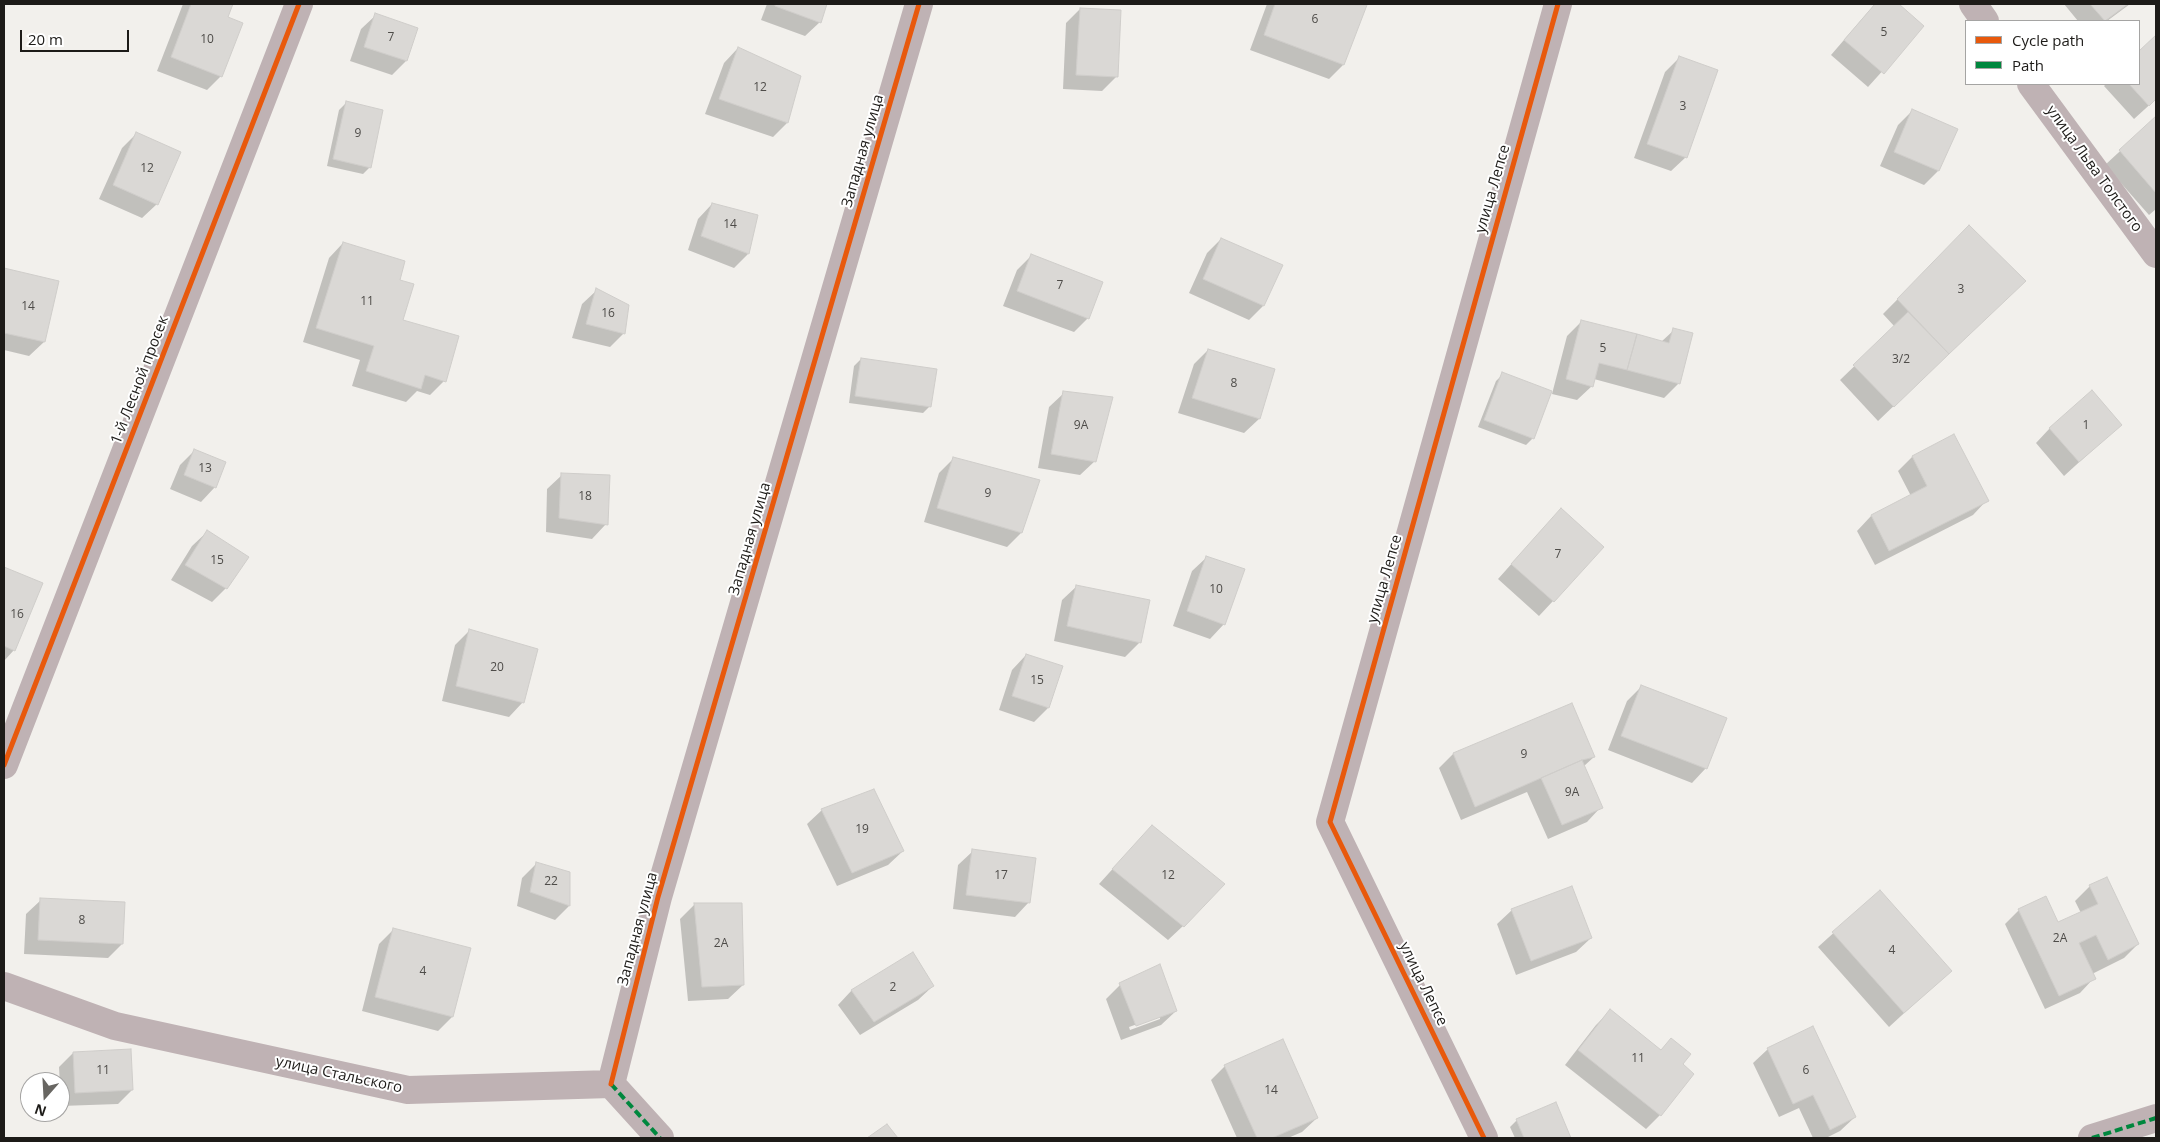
<!DOCTYPE html>
<meta charset="utf-8">
<style>
body{margin:0}
#map{position:relative;width:2160px;height:1142px;overflow:hidden;background:#f2f0ec;font-family:"Open Sans",sans-serif}
canvas{display:block}
.frame{position:absolute;inset:0;border:5px solid #1d1b18;pointer-events:none}
.legend{position:absolute;left:1965px;top:20px;width:175px;height:65px;box-sizing:border-box;background:#fff;border:1px solid #a5a4a3;margin:0;padding:6px 9px;list-style:none;font-size:15px;color:#1d1b18}
.legend li{display:flex;align-items:center;gap:10px;height:25px}
.legend b{width:25px;border:1px solid #a5a4a3}
.north{position:absolute;left:20px;top:1072px;width:50px;height:50px;box-sizing:border-box;background:#fff;border:1px solid #a5a4a3;border-radius:50%;rotate:199deg;font-size:14px;font-weight:700;line-height:20px;text-align:center;color:#1d1b18}
.north::after{content:'';display:block;margin:auto;width:18px;height:22px;background:#686662;clip-path:polygon(50% 0,100% 100%,50% 72%,0 100%)}
.scale{position:absolute;left:20px;top:30px;width:109px;height:22px;box-sizing:border-box;border:2px solid #1d1b18;border-top:0;padding-left:6px;font-size:15px;line-height:18px;white-space:nowrap;color:#1d1b18;-webkit-text-stroke:4px #fff;paint-order:stroke}
</style>
<div id="map">
<canvas width="2160" height="1142"></canvas>
<div class="frame"></div>
<ul class="legend">
<li><b style="height:6px;background:#e8590c"></b>Cycle path</li>
<li><b style="height:6px;background:#00873e"></b>Path</li>
</ul>
<div class="north">N</div>
<div class="scale">20 m</div>
</div>
<script>
const context = document.querySelector('canvas').getContext('2d');
context.lineJoin = 'round';
function fill(path, color) { context.fillStyle = color; context.fill(path, 'evenodd'); }
const shape = rows => new Path2D(rows.map(r => 'M' + r).join(''));
function stroke(path, color, width, dash) { context.strokeStyle = color; context.lineWidth = width; context.lineCap = dash ? 'butt' : 'round'; context.setLineDash(dash || []); context.stroke(path); }
function write(font, color, halo, rows, align = 'center') {
  context.font = font + ' "Open Sans",sans-serif'; context.lineWidth = 4; context.setLineDash([]); context.textBaseline = 'middle'; context.strokeStyle = halo; context.fillStyle = color; for (const [text, x, y, turn = 0] of rows) {
    context.save(); context.translate(x, y); context.rotate((+turn || 0) * Math.PI / 180); context.textAlign = isNaN(turn) ? turn : align; if (halo) context.strokeText(text, 0, 0); context.fillText(text, 0, 0); context.restore();
  }
}
const shadow = shape([
 [183,4,232,4,226,18,221,76,207,90,157,71],
 [767,4,826,4,820,22,805,36,761,20],
 [1267,4,1361,4,1365,5,1343,65,1329,79,1250,50],
 [1875,4,1897,4,1923,26,1868,87,1831,55],
 [2064,4,2130,4,2107,21,2078,21],
 [1080,9,1116,77,1102,91,1063,89,1066,23],
 [376,15,406,61,392,75,350,61,361,29],
 [2156,37,2156,99,2134,119,2104,86,2106,84,2139,84,2139,53],
 [738,48,787,123,773,137,705,114,724,63],
 [1679,58,1686,157,1671,171,1634,158,1665,72],
 [346,103,370,167,363,174,327,166,339,110],
 [1913,110,1956,130,1938,171,1924,185,1880,166,1898,125],
 [2156,118,2156,209,2149,215,2105,165],
 [136,134,157,204,142,218,99,199,122,148],
 [712,204,748,254,734,268,688,250,698,219],
 [1969,227,2010,295,1878,421,1840,380,1895,327,1883,314],
 [1221,239,1281,265,1263,306,1249,320,1189,293,1207,253],
 [343,243,398,281,402,320,444,381,430,395,417,391,406,402,352,386,360,360,303,342,329,258],
 [1031,256,1088,318,1074,332,1003,306,1017,270],
 [4,270,57,282,44,342,29,356,4,350],
 [597,290,624,333,610,347,572,338,582,304],
 [1581,322,1661,342,1674,330,1679,383,1664,398,1594,379,1592,386,1577,400,1552,394,1567,336],
 [1208,350,1259,419,1244,433,1178,413,1194,364],
 [861,359,930,406,923,413,849,403,854,366],
 [1503,374,1533,438,1526,445,1478,427,1496,381],
 [1064,393,1095,461,1080,475,1038,468,1049,407],
 [2120,425,2064,476,2036,443,2050,428],
 [1954,436,1987,500,1973,515,1875,565,1857,531,1871,516,1911,496,1898,471,1912,457],
 [194,451,215,487,201,502,170,489,180,465],
 [954,458,1021,533,1007,547,924,522,939,473],
 [562,475,606,524,592,539,546,532,547,489],
 [1547,524,1553,601,1539,616,1498,579],
 [207,532,226,588,212,602,171,580,192,546],
 [1207,557,1224,624,1210,639,1173,626,1192,571],
 [4,569,41,583,14,650,4,661],
 [1077,586,1140,642,1125,657,1054,641,1062,600],
 [469,631,523,702,509,717,442,701,455,645],
 [1026,655,1048,708,1034,722,999,710,1012,670],
 [1641,687,1706,768,1692,783,1608,750,1627,701],
 [1572,704,1594,757,1584,766,1601,807,1587,822,1548,839,1527,792,1461,820,1439,768,1453,754],
 [822,810,903,851,888,865,837,886,807,824],
 [1138,841,1183,926,1168,940,1099,884],
 [973,851,1029,902,1015,917,953,909,958,865],
 [536,864,569,872,569,906,555,920,517,906,522,878],
 [2090,886,2138,944,2124,958,2092,974,2094,978,2080,993,2045,1009,2005,924,2019,910,2058,924,2081,913,2075,901],
 [1880,891,1950,971,1889,1027,1818,947],
 [41,900,122,944,108,958,24,954,26,914],
 [695,904,743,985,728,999,688,1001,680,919],
 [1512,910,1591,938,1576,952,1516,975,1497,924],
 [394,929,470,949,452,1017,438,1031,362,1011,379,944],
 [1120,985,1176,1011,1161,1025,1121,1040,1106,999],
 [1160,1016,1160,1019,1130,1030,1129,1027],
 [933,986,918,1000,860,1035,838,1005,852,990],
 [1610,1011,1660,1051,1671,1040,1681,1065,1693,1074,1660,1115,1646,1129,1565,1065,1596,1025],
 [1768,1049,1855,1117,1840,1131,1826,1138,1813,1138,1799,1108,1779,1117,1753,1063],
 [73,1053,132,1090,118,1104,61,1106,59,1067],
 [1225,1066,1317,1118,1302,1132,1288,1138,1237,1138,1211,1080],
 [1556,1104,1570,1138,1515,1138,1510,1127,1517,1120]
]);
const building = shape([
 [191,4,233,4,228,17,243,23,222,77,171,57,191,4],
 [775,4,827,4,821,23,775,6,775,4],
 [1275,4,1367,5,1344,65,1264,35,1275,4],
 [1875,4,1899,4,1924,26,1884,74,1844,40,1875,4],
 [2090,4,2128,4,2105,21,2090,4],
 [1080,8,1121,10,1118,77,1076,75,1080,8],
 [375,13,418,28,407,61,364,47,375,13],
 [2156,35,2156,99,2149,106,2129,84,2139,84,2139,51,2156,35],
 [738,47,801,76,788,123,719,99,738,47],
 [1679,56,1718,70,1687,158,1647,144,1679,56],
 [346,101,383,110,371,168,333,159,346,101],
 [1912,109,1958,129,1939,171,1894,152,1912,109],
 [2156,116,2156,193,2119,150,2156,116],
 [136,132,181,152,158,205,113,185,136,132],
 [712,203,758,215,749,254,701,236,712,203],
 [1969,225,2026,281,1949,354,1897,299,1969,225],
 [1221,238,1283,265,1264,306,1203,279,1221,238],
 [343,242,405,261,400,280,414,284,403,320,459,336,446,382,425,375,421,389,366,371,374,346,316,328,343,242],
 [1031,254,1103,282,1089,319,1017,291,1031,254],
 [4,268,59,281,45,342,4,333,4,268],
 [596,288,629,305,625,334,586,324,596,288],
 [1908,312,1949,354,1894,407,1853,365,1908,312],
 [1581,320,1637,334,1627,370,1599,363,1593,387,1566,379,1581,320],
 [1673,328,1693,333,1680,384,1627,370,1637,334,1669,343,1673,328],
 [1208,349,1275,369,1260,419,1192,398,1208,349],
 [861,358,937,369,931,407,855,396,861,358],
 [1502,372,1552,391,1534,439,1484,420,1502,372],
 [2092,390,2122,425,2079,462,2049,428,2092,390],
 [1063,391,1113,397,1096,462,1051,454,1063,391],
 [1954,434,1989,501,1889,551,1871,515,1927,486,1912,456,1954,434],
 [194,449,226,462,216,488,184,475,194,449],
 [953,457,1040,480,1022,533,937,508,953,457],
 [561,473,610,475,608,525,559,518,561,473],
 [1561,508,1604,547,1554,602,1511,564,1561,508],
 [207,530,249,557,227,589,185,565,207,530],
 [1206,556,1245,569,1225,625,1187,611,1206,556],
 [4,567,43,583,15,651,4,646,4,567],
 [1076,585,1150,600,1141,643,1067,626,1076,585],
 [469,629,538,649,524,703,456,686,469,629],
 [1026,654,1063,666,1049,708,1012,696,1026,654],
 [1641,685,1727,718,1707,769,1621,736,1641,685],
 [1572,703,1595,757,1582,760,1475,807,1453,753,1572,703],
 [1582,760,1603,808,1562,825,1541,778,1582,760],
 [874,789,904,851,852,873,821,809,874,789],
 [1152,825,1225,884,1184,927,1112,869,1152,825],
 [972,849,1036,858,1030,903,966,895,972,849],
 [536,862,570,872,570,906,530,892,536,862],
 [2107,877,2139,944,2108,960,2096,935,2079,943,2096,979,2059,996,2018,909,2046,896,2058,922,2098,904,2089,885,2107,877],
 [1572,886,1592,938,1531,961,1511,909,1572,886],
 [1880,890,1952,971,1904,1013,1832,932,1880,890],
 [40,898,125,902,123,944,38,940,40,898],
 [694,903,742,903,744,985,702,987,694,903],
 [393,928,471,948,453,1017,375,997,393,928],
 [913,952,934,986,874,1022,851,990,913,952],
 [1160,964,1177,1011,1136,1026,1119,983,1160,964],
 [1610,1009,1661,1050,1671,1038,1691,1054,1683,1064,1694,1074,1661,1116,1578,1050,1610,1009],
 [1813,1026,1856,1117,1830,1130,1813,1095,1793,1104,1767,1048,1813,1026],
 [1283,1039,1318,1118,1272,1138,1257,1138,1224,1065,1283,1039],
 [131,1049,133,1090,75,1093,73,1052,131,1049],
 [1556,1102,1571,1138,1524,1138,1516,1119,1556,1102],
 [887,1124,898,1138,867,1138,887,1124]
]);
const minor = shape([
 [1973,4,1985,21],
 [2031,84,2156,254],
 [4,765,299,4],
 [4,986,115,1026,408,1090,611,1084,660,1138],
 [611,1084,658,897,919,4],
 [1484,1138,1330,822,1558,4],
 [2092,1138,2156,1118]
]);
const quiet = shape([
 [611,1084,660,1138],
 [2092,1138,2156,1118]
]);
const cycleway = shape([
 [4,765,299,4],
 [611,1084,658,897,919,4],
 [1484,1138,1330,822,1558,4]
]);
const numberNames = [
 ["6",1315,20],
 ["5",1884,33],
 ["7",391,38],
 ["10",207,40],
 ["12",760,88],
 ["3",1683,107],
 ["9",358,134],
 ["12",147,169],
 ["14",730,225],
 ["7",1060,286],
 ["3",1961,290],
 ["11",367,302],
 ["14",28,307],
 ["16",608,314],
 ["5",1603,349],
 ["3/2",1901,360],
 ["8",1234,384],
 ["9А",1081,426],
 ["1",2086,426],
 ["13",205,469],
 ["9",988,494],
 ["18",585,497],
 ["7",1558,555],
 ["15",217,561],
 ["10",1216,590],
 ["16",17,615],
 ["20",497,668],
 ["15",1037,681],
 ["9",1524,755],
 ["9А",1572,793],
 ["19",862,830],
 ["17",1001,876],
 ["12",1168,876],
 ["22",551,882],
 ["8",82,921],
 ["2А",2060,939],
 ["2А",721,944],
 ["4",1892,951],
 ["4",423,972],
 ["2",893,988],
 ["11",1638,1059],
 ["11",103,1071],
 ["6",1806,1071],
 ["14",1271,1091]
];
const streetNames = [
 ["Западная улица",863,151,-74],
 ["улица Льва Толстого",2094,169,54],
 ["улица Лепсе",1493,189,-74],
 ["1-й Лесной просек",140,380,-69],
 ["Западная улица",750,539,-74],
 ["улица Лепсе",1385,579,-74],
 ["Западная улица",638,929,-75],
 ["улица Лепсе",1423,984,64],
 ["улица Стальского",339,1075,12]
];
fill(shadow, '#0003');
fill(building, '#dad8d5');
stroke(building, '#cfcdca', 1);
stroke(minor, '#bfb2b4', 28);
stroke(quiet, '#00873e', 4, [8, 4]);
stroke(cycleway, '#e8590c', 5);
write('12px', '#4e4c49', null, numberNames);
write('15px', '#1d1b18', '#fff', streetNames);
</script>
